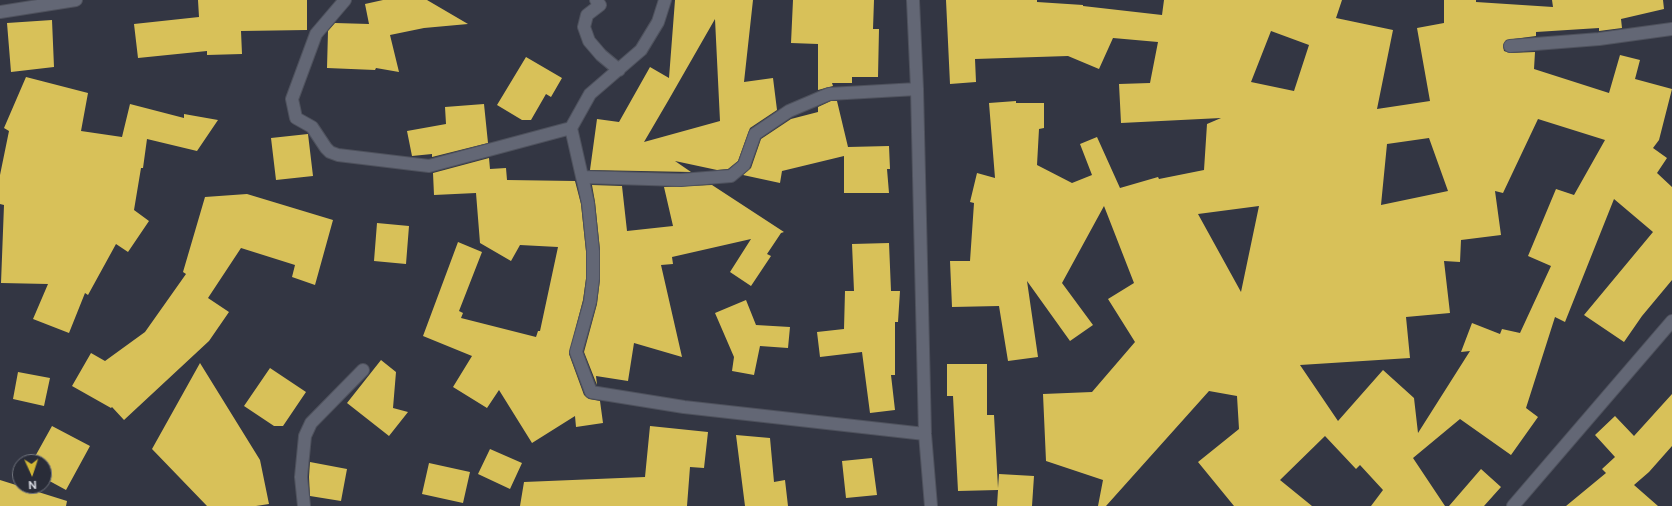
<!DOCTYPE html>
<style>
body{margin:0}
#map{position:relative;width:1672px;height:506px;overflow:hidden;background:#333643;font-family:"Public Sans",sans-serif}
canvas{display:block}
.north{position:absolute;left:12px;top:454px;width:40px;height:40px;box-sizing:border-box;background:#292c38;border:1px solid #6f727c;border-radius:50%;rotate:177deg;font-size:11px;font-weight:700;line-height:16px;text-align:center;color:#d9dbe3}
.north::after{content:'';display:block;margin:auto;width:14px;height:18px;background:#d2b736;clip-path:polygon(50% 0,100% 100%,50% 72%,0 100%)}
</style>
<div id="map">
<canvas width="1672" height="506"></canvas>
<div class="north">N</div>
</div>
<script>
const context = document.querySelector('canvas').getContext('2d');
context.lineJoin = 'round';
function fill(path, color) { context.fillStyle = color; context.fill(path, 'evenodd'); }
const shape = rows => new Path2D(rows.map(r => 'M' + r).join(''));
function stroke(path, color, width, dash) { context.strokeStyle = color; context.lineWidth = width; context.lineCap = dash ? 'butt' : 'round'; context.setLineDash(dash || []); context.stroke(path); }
const building = shape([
 [198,0,307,0,307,30,241,31,242,54,207,55,207,51,138,58,134,24,199,17],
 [383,0,427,0,468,24,424,28,390,35,399,72,376,68,375,70,327,68,328,31,335,23,369,24,365,4],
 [675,0,753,0,744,82,773,78,777,110,750,128,738,161,728,169,717,170,675,161,691,172,590,170,597,119,619,122,650,67,669,78],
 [715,19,720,121,644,142,668,101],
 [793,0,874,0,873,29,879,29,878,77,852,77,852,83,832,83,833,86,818,90,818,44,791,43],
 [946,0,1037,0,1037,2,1083,5,1083,6,1162,15,1164,0,1342,0,1336,18,1393,30,1377,109,1430,101,1417,28,1444,23,1444,0,1476,0,1476,2,1553,7,1552,0,1663,0,1664,9,1621,19,1622,28,1599,31,1599,28,1536,32,1536,36,1506,40,1503,46,1504,51,1510,53,1535,52,1534,69,1609,93,1620,55,1640,60,1635,79,1672,89,1659,140,1653,148,1667,158,1657,173,1672,187,1672,280,1642,316,1624,342,1584,315,1653,232,1614,199,1565,322,1555,317,1526,408,1538,417,1511,455,1460,419,1413,458,1445,506,1371,506,1383,490,1360,465,1356,469,1325,436,1280,480,1312,506,1234,506,1198,462,1239,429,1237,396,1209,391,1106,506,1098,506,1103,480,1046,461,1043,394,1092,392,1135,342,1108,299,1134,283,1104,206,1062,283,1093,325,1070,341,1027,281,1038,357,1008,361,999,306,952,307,950,261,970,261,974,203,970,202,977,173,995,178,989,103,1016,101,1016,103,1044,103,1044,128,1039,129,1037,165,1072,183,1092,175,1080,144,1097,137,1120,188,1158,177,1159,179,1204,170,1207,124,1221,118,1121,123,1119,84,1150,83,1158,42,1113,38,1099,69,1068,56,975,59,976,82,950,84],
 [1271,31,1309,45,1294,91,1251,82],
 [1538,119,1605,140,1574,195,1556,189,1528,256,1551,266,1520,333,1502,329,1500,334,1472,323,1461,352,1470,351,1418,433,1414,398,1383,370,1338,421,1300,365,1410,358,1406,317,1450,313,1444,261,1460,262,1461,240,1501,235,1495,191,1503,193],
 [1429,138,1448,191,1381,205,1387,144],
 [1259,206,1241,292,1198,214],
 [52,20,54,67,11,72,7,23],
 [526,57,562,78,551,97,546,94,531,120,522,120,497,105],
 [26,77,88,93,81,131,122,137,130,104,184,118,184,114,218,120,197,151,147,139,143,168,141,168,134,210,149,221,128,252,116,244,88,295,85,293,69,333,33,319,48,284,1,283,4,205,0,204,0,175,9,131,4,128],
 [831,101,837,101,848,147,889,146,890,169,887,169,889,193,844,193,844,156,782,171,780,183,743,175,751,168,761,139,791,119,818,112,818,107],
 [484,104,488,143,432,157,432,154,412,156,407,131,446,124,445,107],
 [308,134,313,176,276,180,271,138],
 [489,158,490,169,506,168,507,180,575,181,581,204,586,251,586,279,583,300,569,354,584,395,589,399,600,401,603,423,576,427,575,416,532,443,499,390,487,408,453,387,472,356,423,336,458,242,482,252,459,311,463,313,461,318,536,337,538,331,540,331,558,247,520,245,511,261,480,243,476,193,434,195,433,173],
 [592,185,622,186,627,231,673,226,664,187,712,185,784,232,781,233,767,254,771,256,751,286,730,272,751,239,672,257,673,264,661,265,682,357,634,343,628,381,596,376,597,385,584,352,597,304,600,279,600,250,595,202],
 [247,194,333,220,315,285,292,277,295,265,241,248,208,298,229,312,209,341,124,420,112,407,111,408,72,386,91,353,105,361,145,332,186,274,183,272,205,197],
 [377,223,409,226,406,264,374,261],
 [889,243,891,291,900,291,898,322,895,322,895,375,891,375,895,410,870,413,862,352,820,357,817,332,844,329,845,291,854,291,852,244],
 [746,300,756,325,790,327,788,348,760,346,754,375,732,371,734,357,715,313],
 [381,360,396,372,393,408,408,412,389,436,347,403],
 [200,363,260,460,269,504,256,506,207,506,152,449],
 [947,364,987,364,987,415,994,415,998,488,999,474,1034,476,1032,506,997,506,998,490,958,491,953,396,947,396],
 [270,368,306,392,283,426,274,426,244,406],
 [18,372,50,378,44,406,13,399],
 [1672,394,1672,446,1649,472,1634,485,1658,506,1566,506,1606,473,1602,469,1615,457,1595,435,1615,416,1634,436],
 [52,426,90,446,66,490,44,478,44,462,32,462],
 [650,426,708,432,704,468,690,467,687,506,520,506,524,482,645,477],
 [736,435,770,438,774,482,785,480,788,506,745,506],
 [490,449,522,463,510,489,478,474],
 [872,458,877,495,846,498,842,461],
 [310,462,347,469,341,501,310,496,309,477],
 [429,463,470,472,463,503,422,494],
 [1481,469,1501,487,1484,506,1449,506],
 [0,480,67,501,66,506,0,506]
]);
const minor = shape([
 [345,0,316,34,292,99,296,118,312,127,326,148,330,152,338,155,429,166,571,128,590,94,641,50,658,22,665,0],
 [596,0,600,5,587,15,584,27,589,41,601,55,619,70],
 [913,0,917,89,925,434,931,506],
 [0,12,76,0],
 [1510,46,1599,39,1672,29],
 [571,128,588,203,593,251,593,279,590,302,576,352,591,392,684,407,925,434],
 [582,177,681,180,731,176,744,165,755,134,789,111,829,94,917,89],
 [304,506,301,477,305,436,311,423,363,370],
 [1513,506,1672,321]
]);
fill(building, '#d8c159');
stroke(minor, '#4f525d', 14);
stroke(minor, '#636775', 12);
</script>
